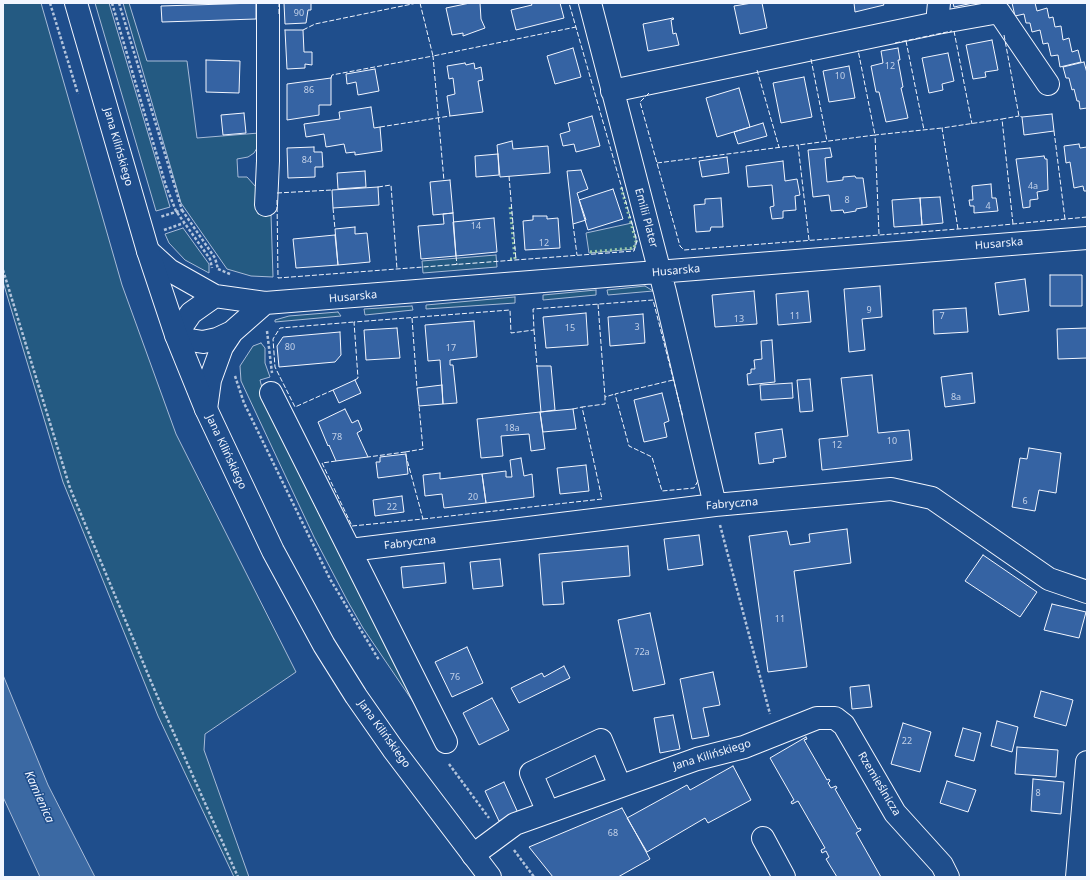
<!DOCTYPE html>
<meta charset="utf-8">
<style>
body{margin:0}
#map{position:relative;width:1090px;height:880px;overflow:hidden;background:#1f4e8c;font-family:"Noto Sans",sans-serif}
canvas{display:block}
.frame{position:absolute;inset:0;border:4px solid #f2f6ff;pointer-events:none}
</style>
<div id="map">
<canvas width="1090" height="880"></canvas>
<div class="frame"></div>
</div>
<script>
const context = document.querySelector('canvas').getContext('2d');
context.lineJoin = 'round';
function fill(path, color) { context.fillStyle = color; context.fill(path, 'evenodd'); }
const shape = rows => new Path2D(rows.map(r => 'M' + r).join(''));
function stroke(path, color, width, dash) { context.strokeStyle = color; context.lineWidth = width; context.lineCap = dash ? 'butt' : 'round'; context.setLineDash(dash || []); context.stroke(path); }
function write(font, color, halo, rows, align = 'center') {
  context.font = font + ' "Noto Sans",sans-serif'; context.lineWidth = 3; context.setLineDash([]); context.textBaseline = 'middle'; context.strokeStyle = halo; context.fillStyle = color; for (const [text, x, y, turn = 0] of rows) {
    context.save(); context.translate(x, y); context.rotate((+turn || 0) * Math.PI / 180); context.textAlign = isNaN(turn) ? turn : align; if (halo) context.strokeText(text, 0, 0); context.fillText(text, 0, 0); context.restore();
  }
}
const green = shape([
 [3,3,41,3,122,285,176,434,296,672,205,734,204,750,249,877,234,877,158,716,63,482,3,282,3,3],
 [95,3,109,3,170,207,156,211,95,3],
 [123,3,129,3,147,61,187,61,197,138,259,133,257,148,254,153,248,157,237,159,238,177,247,177,256,187,259,193,258,214,271,214,273,277,251,276,227,269,181,203,123,3],
 [632,223,636,240,634,249,589,253,586,233,632,223],
 [183,228,209,264,209,273,185,260,169,243,165,234,183,228],
 [496,255,497,267,423,273,422,261,496,255],
 [645,286,653,291,608,295,607,290,645,286],
 [596,290,596,295,543,300,543,295,596,290],
 [515,297,515,303,426,309,426,305,515,297],
 [412,306,413,310,365,315,364,309,412,306],
 [338,312,341,316,275,322,275,320,289,316,338,312],
 [261,343,265,348,265,363,270,377,260,380,262,388,420,712,363,628,347,600,314,537,241,381,240,366,253,346,261,343]
]);
const water = shape([
 [3,675,48,785,95,877,40,877,3,797,3,675]
]);
const building = shape([
 [256,3,256,19,162,22,161,6,256,3],
 [284,3,311,3,311,10,308,10,306,23,285,24,284,3],
 [470,3,480,3,481,19,485,28,463,36,463,33,452,35,446,8,470,3],
 [531,3,560,3,564,18,516,30,511,10,532,5,531,3],
 [752,3,762,3,767,28,740,34,734,6,752,3],
 [854,3,883,3,884,5,855,12,854,3],
 [953,3,973,3,954,7,953,3],
 [1012,3,1035,3,1037,11,1047,8,1049,18,1053,17,1055,27,1061,26,1063,40,1069,38,1072,52,1078,50,1081,62,1060,67,1058,55,1051,56,1048,43,1043,44,1040,30,1032,32,1030,23,1026,23,1024,14,1015,16,1012,3],
 [673,18,674,19,671,20,673,34,676,33,679,45,648,51,643,24,673,18],
 [285,30,303,30,304,52,312,52,312,65,305,64,305,68,287,69,285,30],
 [992,40,998,70,985,72,986,77,973,79,966,45,992,40],
 [573,48,581,77,555,84,547,56,573,48],
 [898,48,900,60,898,60,903,87,901,88,908,118,886,122,879,92,876,92,871,66,883,63,881,51,898,48],
 [948,53,954,81,942,84,943,90,929,93,922,58,948,53],
 [206,60,240,61,239,93,206,92,206,60],
 [1084,62,1087,73,1087,108,1080,109,1079,101,1077,101,1074,89,1072,90,1069,78,1066,78,1063,67,1084,62],
 [465,63,466,65,474,63,475,69,481,67,483,80,478,81,483,112,450,116,447,96,455,94,453,78,449,79,447,66,465,63],
 [849,66,855,98,829,102,823,71,849,66],
 [375,69,379,91,358,95,356,82,347,84,346,74,375,69],
 [804,77,812,117,781,123,773,83,804,77],
 [331,78,331,105,319,105,319,115,287,120,287,84,331,78],
 [739,88,750,127,717,137,706,98,739,88],
 [371,107,374,128,380,127,382,151,355,155,355,152,346,153,344,144,326,147,324,134,306,137,304,124,340,119,339,112,371,107],
 [244,113,246,133,223,135,221,115,244,113],
 [1052,114,1054,131,1024,135,1022,117,1052,114],
 [592,116,600,146,576,152,574,144,563,146,560,134,570,131,568,123,592,116],
 [763,123,767,136,738,144,734,132,763,123],
 [512,141,513,149,548,146,550,173,500,177,497,145,512,141],
 [1079,144,1080,148,1087,147,1087,191,1084,191,1083,186,1074,188,1070,162,1066,163,1064,146,1079,144],
 [314,147,314,152,322,152,323,167,315,167,315,177,288,178,287,148,314,147],
 [830,148,832,157,825,158,827,182,843,180,843,177,855,176,856,178,863,178,867,207,856,209,856,211,844,213,843,210,831,211,829,195,813,197,808,150,830,148],
 [498,154,499,175,476,177,475,156,498,154],
 [1044,156,1045,159,1047,159,1048,190,1037,192,1038,199,1030,200,1030,207,1023,208,1016,159,1044,156],
 [727,157,729,173,702,177,699,161,727,157],
 [783,161,785,181,797,179,800,195,795,196,796,210,783,211,783,218,772,219,770,207,774,206,772,185,748,187,746,166,783,161],
 [581,170,588,189,577,193,586,220,573,224,567,171,581,170],
 [365,171,366,187,338,189,337,173,365,171],
 [450,180,453,213,433,215,430,182,450,180],
 [991,184,992,198,996,198,998,211,974,213,974,206,970,206,969,200,973,200,972,186,991,184],
 [378,187,379,205,333,208,332,190,378,187],
 [613,189,623,219,588,230,579,200,613,189],
 [940,197,943,223,922,225,920,198,940,197],
 [721,198,723,227,711,227,710,231,696,232,694,205,705,204,705,199,721,198],
 [920,198,922,225,894,227,892,200,920,198],
 [453,213,456,256,421,259,418,226,444,224,443,214,453,213],
 [533,216,547,216,547,219,558,218,560,248,525,250,523,221,533,220,533,216],
 [494,218,497,252,456,256,453,222,494,218],
 [355,227,355,234,367,233,370,262,338,265,335,229,355,227],
 [335,235,338,265,296,268,293,239,335,235],
 [1050,275,1082,275,1082,306,1050,306,1050,275],
 [1025,279,1029,311,999,315,995,283,1025,279],
 [880,286,882,317,862,319,865,350,849,352,844,289,880,286],
 [754,291,757,324,715,327,712,295,754,291],
 [808,291,811,322,778,325,776,294,808,291],
 [966,308,968,332,934,334,933,310,966,308],
 [586,313,588,345,546,348,543,317,586,313],
 [643,314,645,343,610,346,608,317,643,314],
 [474,321,477,357,450,360,450,365,453,365,457,403,443,404,440,360,428,361,425,325,474,321],
 [397,328,400,358,366,360,364,330,397,328],
 [1087,328,1087,358,1058,359,1057,329,1087,328],
 [340,332,341,355,335,362,279,367,277,346,283,337,340,332],
 [772,340,775,382,748,385,747,374,751,373,751,369,755,369,754,360,762,359,761,341,772,340],
 [537,366,551,366,555,410,541,412,537,366],
 [972,373,975,403,945,407,941,377,972,373],
 [872,375,878,433,909,430,912,460,822,470,819,439,848,436,841,378,872,375],
 [810,379,813,411,800,412,797,380,810,379],
 [355,380,361,393,339,403,333,390,355,380],
 [792,383,793,398,761,400,760,385,792,383],
 [442,385,443,404,419,406,417,388,442,385],
 [662,393,669,421,664,423,667,437,644,442,634,400,662,393],
 [345,409,352,423,358,420,362,430,357,433,368,457,336,461,329,445,328,446,318,422,345,409],
 [573,409,576,429,543,432,540,412,573,409],
 [540,412,545,449,531,451,529,434,501,436,503,456,481,458,477,419,540,412],
 [782,429,786,457,773,459,774,462,759,464,755,433,782,429],
 [1029,448,1061,453,1056,493,1039,490,1035,511,1012,507,1020,458,1027,459,1029,448],
 [406,454,408,474,378,478,376,462,380,462,380,457,406,454],
 [521,458,524,476,532,474,534,497,486,503,482,474,506,471,506,477,512,477,510,460,521,458],
 [586,465,589,491,560,494,557,468,586,465],
 [440,473,440,479,482,474,486,503,444,508,442,494,425,496,423,475,440,473],
 [402,496,404,512,375,516,373,500,402,496],
 [847,529,851,563,794,571,807,667,768,672,749,536,787,531,790,545,810,542,809,534,847,529],
 [699,535,703,565,668,570,664,539,699,535],
 [628,546,630,576,562,582,564,604,543,605,539,554,628,546],
 [983,555,1037,592,1020,617,965,581,983,555],
 [500,559,503,586,473,589,470,562,500,559],
 [444,563,446,583,403,588,401,567,444,563],
 [1052,604,1086,612,1079,638,1044,630,1052,604],
 [650,613,665,684,633,691,618,620,650,613],
 [467,647,483,683,452,697,435,662,467,647],
 [564,666,570,678,519,703,511,688,542,673,544,677,564,666],
 [713,672,720,705,703,708,709,736,692,739,680,679,713,672],
 [869,685,872,707,852,709,850,687,869,685],
 [1041,691,1073,700,1066,726,1034,717,1041,691],
 [492,698,509,730,479,745,463,713,492,698],
 [673,715,680,749,660,753,654,718,673,715],
 [997,721,1018,727,1012,752,991,746,997,721],
 [903,723,931,732,920,772,891,764,903,723],
 [963,728,981,733,974,761,955,756,963,728],
 [806,737,807,739,804,740,827,780,829,779,830,781,828,783,831,788,836,786,837,788,835,789,858,829,860,828,861,830,856,833,881,877,837,877,826,859,829,857,826,851,822,853,821,850,825,848,798,801,792,804,791,802,794,800,770,758,806,737],
 [1017,747,1058,750,1056,777,1015,774,1017,747],
 [733,766,751,800,708,823,705,818,647,852,627,818,687,785,690,790,733,766],
 [1033,779,1064,782,1061,814,1031,811,1033,779],
 [947,781,976,790,968,812,940,803,947,781],
 [504,782,518,813,499,821,485,791,504,782],
 [622,808,650,859,618,877,553,877,529,847,622,808]
]);
const path = shape([
 [50,3,78,94],
 [112,3,166,186,176,211,210,259,212,268],
 [119,3,182,210,160,217],
 [182,210,215,258,218,269],
 [164,230,184,223],
 [218,269,230,274],
 [3,270,70,488,155,691,238,877],
 [267,331,272,373],
 [235,376,244,403,330,579,379,660],
 [720,525,770,714],
 [449,764,489,818],
 [514,850,534,877]
]);
const minor = shape([
 [590,3,665,292,715,505],
 [937,23,939,3],
 [612,91,937,23,999,12,1048,84],
 [266,205,268,161,268,3],
 [148,251,169,270,215,296,265,303,1087,238],
 [215,296,191,313,176,335,190,340,203,342,217,339,232,332],
 [271,393,446,742],
 [206,409,210,380,222,347,232,332,265,303],
 [350,550,715,505,891,489,932,498,1049,579,1087,592],
 [548,812,531,773,601,740,620,786],
 [763,838,784,877],
 [473,855,515,824,697,759,744,747,817,718,835,718,844,725,895,813,942,865,948,877],
 [1077,877,1087,762]
]);
const major = shape([
 [76,3,148,251,176,335,206,409,273,551,324,645,356,696,393,749,490,877]
]);
const hedge = shape([
 [590,252,634,248,636,241,621,187],
 [510,259,515,259,510,206]
]);
const fence = shape([
 [420,3,433,56,576,27],
 [279,14,279,3],
 [303,30,315,24,417,3],
 [954,31,972,124],
 [1004,35,1019,116,1022,117],
 [906,41,924,130],
 [895,43,952,31],
 [811,59,827,141],
 [757,70,779,147],
 [331,78,332,75,433,56,444,181],
 [649,93,640,102,680,246,684,250,971,228,1087,217],
 [380,127,450,116],
 [1054,131,1065,219],
 [657,163,798,145],
 [509,176,516,260],
 [378,187,391,185,397,269],
 [277,193,332,190],
 [277,200,278,278,634,251,637,241,569,3],
 [333,208,335,229],
 [573,224,577,255],
 [1013,224,1002,119,1019,116],
 [958,229,942,128,1002,119],
 [879,234,875,135,942,128],
 [809,240,798,145,875,135,858,50],
 [456,256,457,265],
 [598,304,605,397],
 [412,318,417,388],
 [534,330,537,366],
 [355,380,358,378,354,322,510,310,511,333,534,330,533,309,653,300,683,417],
 [673,380,615,394,629,446,652,457,662,491,694,488,699,479],
 [333,390,295,407,275,367,273,339,280,328,354,322],
 [573,409,582,407],
 [405,452,423,449,419,406],
 [336,461,322,463,352,526,423,519,405,452,368,457],
 [423,519,602,499,582,407,605,404,605,397,615,394]
]);
const numberNames = [
 ["90",299,13],
 ["12",890,66],
 ["10",840,76],
 ["86",309,90],
 ["84",307,160],
 ["4a",1033,186],
 ["8",847,200],
 ["4",988,206],
 ["14",476,226],
 ["12",544,243],
 ["9",869,310],
 ["11",795,316],
 ["7",942,316],
 ["13",739,319],
 ["3",637,327],
 ["15",570,328],
 ["80",290,347],
 ["17",451,348],
 ["8a",956,397],
 ["18a",512,428],
 ["78",337,437],
 ["10",892,441],
 ["12",837,445],
 ["20",473,497],
 ["6",1025,501],
 ["22",392,507],
 ["11",780,619],
 ["72a",642,652],
 ["76",455,677],
 ["22",907,741],
 ["8",1038,793],
 ["68",613,833]
];
const streetNames = [
 ["Jana Kilińskiego",118,147,74],
 ["Emilii Plater",646,218,75],
 ["Husarska",999,244,-5],
 ["Husarska",676,271,-5],
 ["Husarska",353,297,-5],
 ["Jana Kilińskiego",226,452,65],
 ["Fabryczna",732,504,-5],
 ["Fabryczna",410,543,-7],
 ["Jana Kilińskiego",384,734,54],
 ["Jana Kilińskiego",712,755,-17],
 ["Rzemieślnicza",879,784,59]
];
const waterNames = [
 ["Kamienica",39,797,66]
];
fill(green, '#245a82');
stroke(green, '#a8bbd7', 1);
fill(water, '#3b69a3');
stroke(water, '#a8bbd7', 1);
fill(building, '#3563a3');
stroke(building, '#f2f6ff', 1);
stroke(minor, '#f2f6ff', 24);
stroke(major, '#f2f6ff', 24);
stroke(path, '#b3c4dc', 2.5, [3, 2]);
stroke(minor, '#1f4e8c', 22);
stroke(major, '#1f4e8c', 22);
stroke(hedge, '#97c8a6', 3, [2, 3]);
stroke(fence, '#f2f6ff', 1, [5, 2]);
write('9px', '#c3d1e8', null, numberNames);
write('11px', '#f2f6ff', '#1f4e8c', streetNames);
write('italic 12px', '#f2f6ff', '#1f4e8c', waterNames);
</script>
